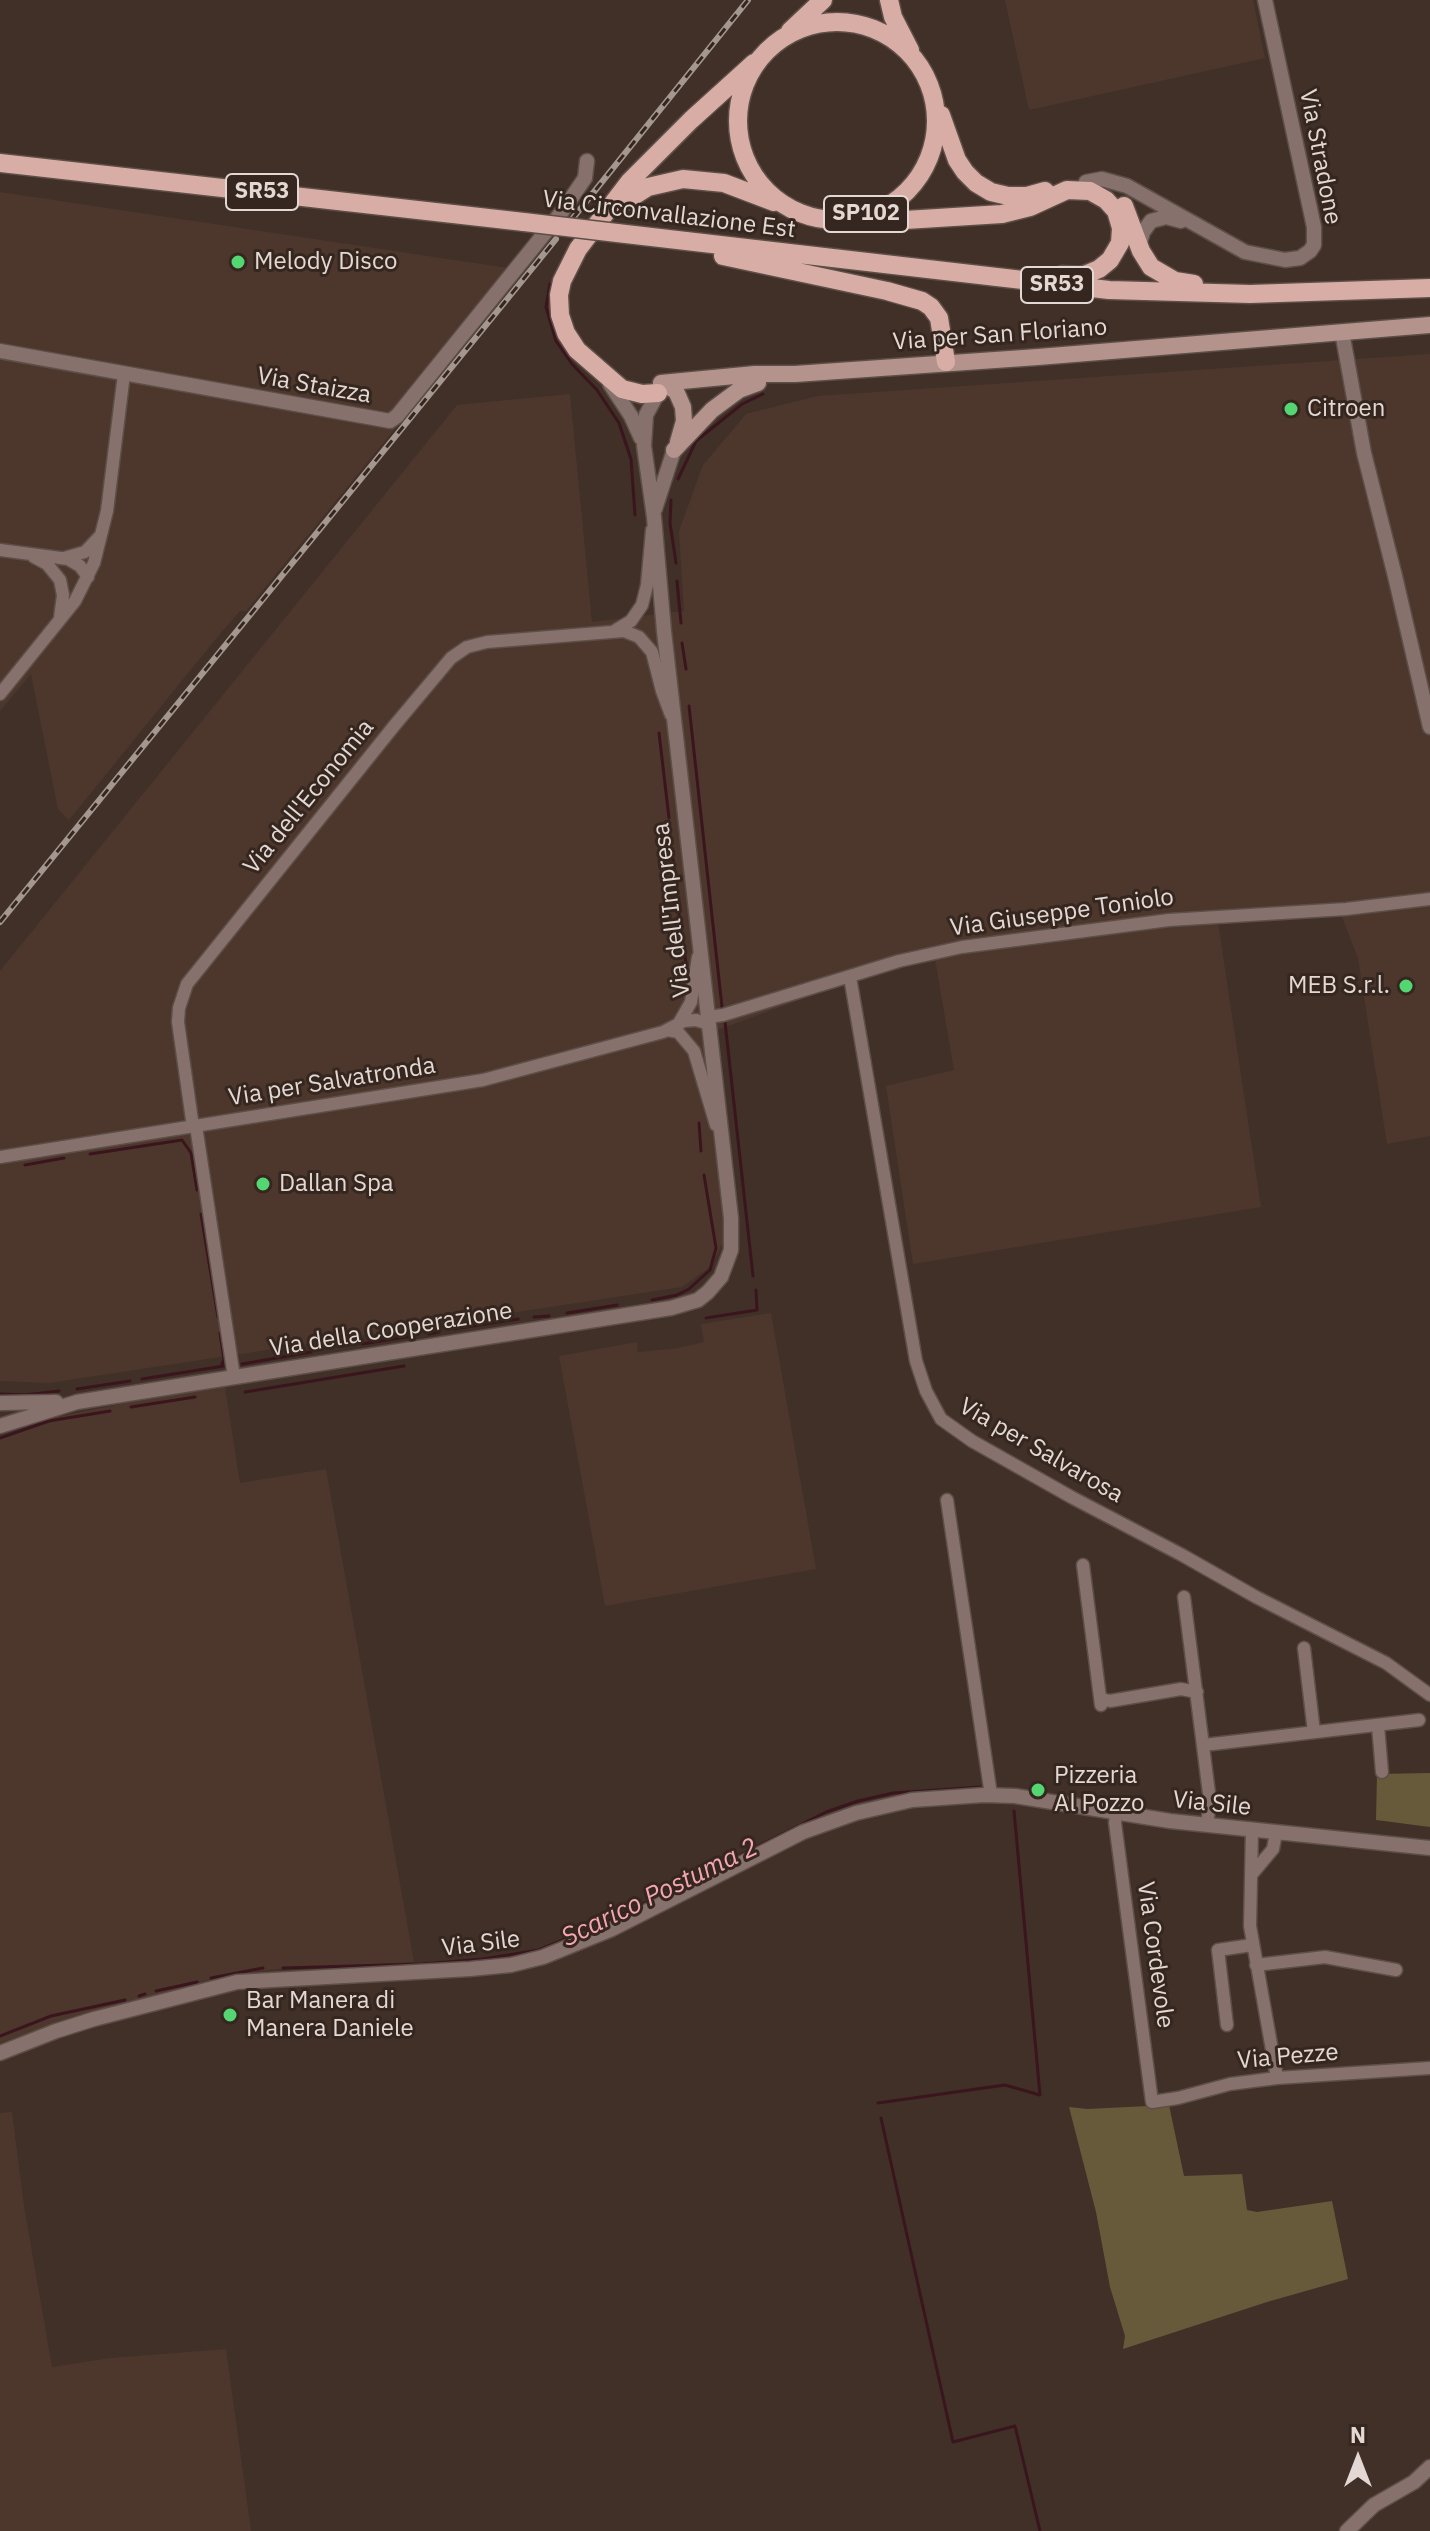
<!DOCTYPE html>
<style>
body{margin:0}
#map{position:relative;width:1430px;height:2531px;overflow:hidden;background:#403028;font-family:"IBM Plex Sans",sans-serif}
canvas{display:block}
.north{position:absolute;left:1318px;top:2419px;width:80px;height:80px;-webkit-text-stroke:6px #35271f;paint-order:stroke;rotate:0deg;font-size:22px;font-weight:700;line-height:32px;text-align:center;color:#e3d8d3}
.north::after{content:'';display:block;margin:auto;width:28px;height:36px;background:#e3d8d3;clip-path:polygon(50% 0,100% 100%,50% 72%,0 100%)}
</style>
<div id="map">
<canvas width="1430" height="2531"></canvas>
<div class="north">N</div>
</div>
<script>
const context = document.querySelector('canvas').getContext('2d');
context.lineJoin = 'round';
function fill(path, color) { context.fillStyle = color; context.fill(path, 'evenodd'); }
const shape = rows => new Path2D(rows.map(r => 'M' + r).join(''));
function stroke(path, color, width, dash) { context.strokeStyle = color; context.lineWidth = width; context.lineCap = dash ? 'butt' : 'round'; context.setLineDash(dash || []); context.stroke(path); }
function write(font, color, halo, rows, align = 'center') {
  context.font = font + ' "IBM Plex Sans",sans-serif'; context.lineWidth = 6; context.setLineDash([]); context.textBaseline = 'middle'; context.strokeStyle = halo; context.fillStyle = color; for (const [text, x, y, turn = 0] of rows) {
    context.save(); context.translate(x, y); context.rotate((+turn || 0) * Math.PI / 180); context.textAlign = isNaN(turn) ? turn : align; if (halo) context.strokeText(text, 0, 0); context.fillText(text, 0, 0); context.restore();
  }
}
const built = shape([
 [1005,0,1253,0,1265,58,1029,110],
 [0,192,508,268,407,414,246,611,240,611,219,635,69,820,58,809,31,674,0,711],
 [1430,354,1430,1136,1387,1144,1358,958,1342,917,1218,923,1261,1207,913,1264,886,1086,954,1070,935,959,866,976,706,1034,727,1234,711,1266,682,1287,49,1383,0,1381,0,971,457,405,570,394,592,622,684,611,679,531,703,465,746,414,818,396],
 [771,1313,816,1569,605,1606,559,1356,637,1342,638,1352,679,1348,704,1342,701,1324],
 [225,1387,240,1483,326,1469,414,1962,276,1969,219,1977,69,2018,0,2043,0,1439,57,1417,151,1398],
 [12,2112,24,2206,52,2367,111,2358,226,2349,251,2531,0,2531,0,2113]
]);
const green = shape([
 [1430,1773,1430,1827,1376,1820,1377,1774],
 [1169,2105,1184,2176,1242,2174,1247,2210,1257,2212,1332,2201,1348,2279,1267,2302,1123,2349,1125,2336,1110,2287,1096,2212,1069,2107,1087,2109]
]);
const stream = shape([
 [550,284,546,307,556,341,572,364,597,390,619,423,631,459,635,515],
 [678,479,696,441,742,404,763,394],
 [671,500,670,523,676,563],
 [677,581,681,623],
 [682,643,686,669],
 [689,706,722,1007],
 [659,733,669,818],
 [673,859,675,880],
 [679,914,686,964],
 [725,1022,753,1276],
 [699,1123,701,1151],
 [90,1154,182,1140,191,1153,197,1190],
 [25,1165,64,1158],
 [201,1214,218,1317],
 [652,1300,677,1295,689,1289,710,1270,716,1248,704,1175],
 [567,1313,617,1305],
 [534,1317,549,1316],
 [706,1318,757,1310,756,1290],
 [454,1329,518,1319],
 [220,1333,224,1360,222,1364],
 [429,1334,439,1332],
 [362,1344,413,1336],
 [242,1364,311,1352],
 [142,1379,224,1366],
 [77,1389,130,1381],
 [245,1392,404,1366],
 [0,1394,25,1395,59,1391],
 [131,1407,195,1397],
 [0,1438,49,1421,110,1411],
 [283,1968,422,1964,483,1959,539,1950,613,1919,826,1812,858,1801,893,1793,981,1787],
 [211,1978,263,1968],
 [156,1991,197,1982],
 [139,1996,145,1994],
 [0,2036,51,2016,125,2000],
 [878,2103,1005,2085,1040,2095,1014,1811],
 [881,2118,953,2442,1015,2426,1040,2531]
]);
const minor = shape([
 [0,550,68,559,80,566,88,577],
 [34,557,47,564,60,580,63,595,60,618],
 [64,558,85,552,101,535],
 [616,630,631,621,642,605,647,585,652,530],
 [0,694,75,601,94,563,107,511,124,374],
 [850,977,916,1361,926,1391,941,1419,972,1441,1073,1498,1182,1555,1256,1597,1386,1663,1430,1695],
 [708,1017,723,1015,899,961,962,947,1169,920,1346,909,1430,899],
 [679,1023,691,1002,698,957],
 [667,1030,678,1032,694,1051,716,1125],
 [196,1126,234,1377],
 [193,1127,178,1022,179,1008,187,984,394,726,451,658,467,647,487,642,624,631,639,637,652,652,662,691,671,715],
 [0,1157,483,1080,663,1032,684,1021,696,1020,709,1024],
 [947,1500,991,1795],
 [1083,1565,1101,1705],
 [1184,1597,1210,1801,1207,1825],
 [1304,1648,1314,1732],
 [1101,1699,1110,1701,1181,1689,1197,1692],
 [1378,1726,1382,1772],
 [1204,1745,1419,1720],
 [1116,1813,1115,1823,1152,2102,1178,2098,1230,2084,1277,2078,1430,2068],
 [1252,1830,1250,1926,1277,2078],
 [1252,1874,1273,1849,1276,1833],
 [1256,1965,1325,1957,1396,1970],
 [1227,2025,1218,1950,1252,1945]
]);
const tertiary = shape([
 [1086,182,1102,179,1127,186,1245,252,1285,260,1300,258,1310,251,1314,245,1314,227,1265,0],
 [1139,246,1143,232,1151,221,1166,217,1181,221],
 [1342,332,1364,453,1395,576,1430,727],
 [0,351,390,421,397,416,561,213,585,178,587,161],
 [610,384,631,416,641,438],
 [655,509,674,450],
 [0,1403,56,1402],
 [0,1426,77,1402,671,1308,698,1300,708,1292,721,1277,731,1250,731,1218,664,631,654,517,644,446,646,415,658,393],
 [0,2053,56,2031,94,2019,237,1982,470,1969,511,1965,543,1957,612,1929,803,1832,856,1813,912,1800,984,1795,1015,1796,1170,1821,1430,1848],
 [1347,2531,1374,2505,1414,2482,1430,2467]
]);
const secondary = shape([
 [661,383,755,374,795,374,1038,357,1430,325],
 [661,383,676,391,683,407,684,421,678,442],
 [674,450,712,410,739,390,758,383]
]);
const primary = shape([
 [889,0,893,17,910,50],
 '738 121a99 99 0 1 1 198 0a99 99 0 1 1-198 0Z',
 [790,31,823,0],
 [941,115,957,160,965,172,976,183,991,192,1008,196,1027,196,1045,191],
 [0,163,524,222],
 [618,206,648,187,683,179,724,183,774,202],
 [1124,206,1141,251,1151,267,1175,281,1194,284],
 [859,220,889,221,1002,214,1030,207,1067,190,1090,191,1106,200,1116,211,1121,228,1120,243,1110,260,1099,269,1082,276,1062,275],
 [617,233,1109,290,1250,294,1430,288],
 [723,256,887,291,922,301,931,307,939,318,946,362],
 [658,393,642,394,622,389,577,350,566,333,560,315,559,295,562,281,578,249,630,181,691,120,754,63]
]);
const rail = shape([
 [573,218,748,0],
 [0,922,556,239]
]);
const primaryBridge = shape([
 [524,222,617,233]
]);
const markers = [
 [238,262,8,"#54d672"],
 [1291,409,8,"#54d672"],
 [1406,986,8,"#54d672"],
 [263,1184,8,"#54d672"],
 [1038,1790,8,"#54d672"],
 [230,2015,8,"#54d672"]
];
const shields = [
 [262,192,72],
 [866,214,84],
 [1057,285,72]
];
const shieldNames = [
 ["SR53",262,192],
 ["SP102",866,214],
 ["SR53",1057,285]
];
const streetNames = [
 ["Via Stradone",1320,157,79],
 ["Via Circonvallazione Est",669,215,7],
 ["Via per San Floriano",1000,335,-4],
 ["Via Staizza",314,386,10],
 ["Via dell'Economia",309,797,-51],
 ["Via dell'Impresa",672,910,-97],
 ["Via Giuseppe Toniolo",1062,913,-8],
 ["Via per Salvatronda",332,1082,-9],
 ["Via della Cooperazione",391,1330,-9],
 ["Via per Salvarosa",1041,1451,30],
 ["Via Sile",1212,1804,6],
 ["Via Sile",481,1944,-7],
 ["Via Cordevole",1155,1955,82],
 ["Via Pezze",1288,2057,-5]
];
const poiNames = [
 ["Melody Disco",254,262],
 ["Citroen",1307,409],
 ["MEB S.r.l.",1390,986,"right"],
 ["Dallan Spa",279,1184],
 ["Pizzeria",1054,1776],
 ["Al Pozzo",1054,1804],
 ["Bar Manera di",246,2001],
 ["Manera Daniele",246,2029]
];
const waterNames = [
 ["Scarico Postuma 2",660,1893,-26]
];
fill(built, '#4d372c');
fill(green, '#675a3a');
stroke(stream, '#3b151d', 3);
stroke(minor, '#5d4e47', 15);
stroke(tertiary, '#5d4e47', 17);
stroke(secondary, '#5d4e47', 19);
stroke(primary, '#5d4e47', 21);
stroke(minor, '#86716d', 12);
stroke(tertiary, '#86716d', 14);
stroke(secondary, '#b4938d', 16);
stroke(primary, '#d8ada5', 18);
stroke(rail, '#a49790', 6);
stroke(rail, '#35271f', 3, [9]);
stroke(primaryBridge, '#5d4e47', 21, []);
stroke(primaryBridge, '#d8ada5', 18);
for (const [x, y, r, color] of markers) { const dot = new Path2D(); dot.arc(x, y, r, 0, 2 * Math.PI); context.fillStyle = color; context.fill(dot); stroke(dot, '#35271f', 3); }
for (const [x, y, w] of shields) { const box = new Path2D(); box.roundRect(x - w / 2, y - 18, w, 36, 6); context.fillStyle = '#35271f'; context.fill(box); stroke(box, '#e3d8d3', 2); }
write('bold 22px', '#e3d8d3', null, shieldNames);
write('24px', '#e3d8d3', '#35271f', streetNames);
write('24px', '#e3d8d3', '#35271f', poiNames, 'left');
write('italic 26px', '#f4a7b2', '#35271f', waterNames);
</script>
